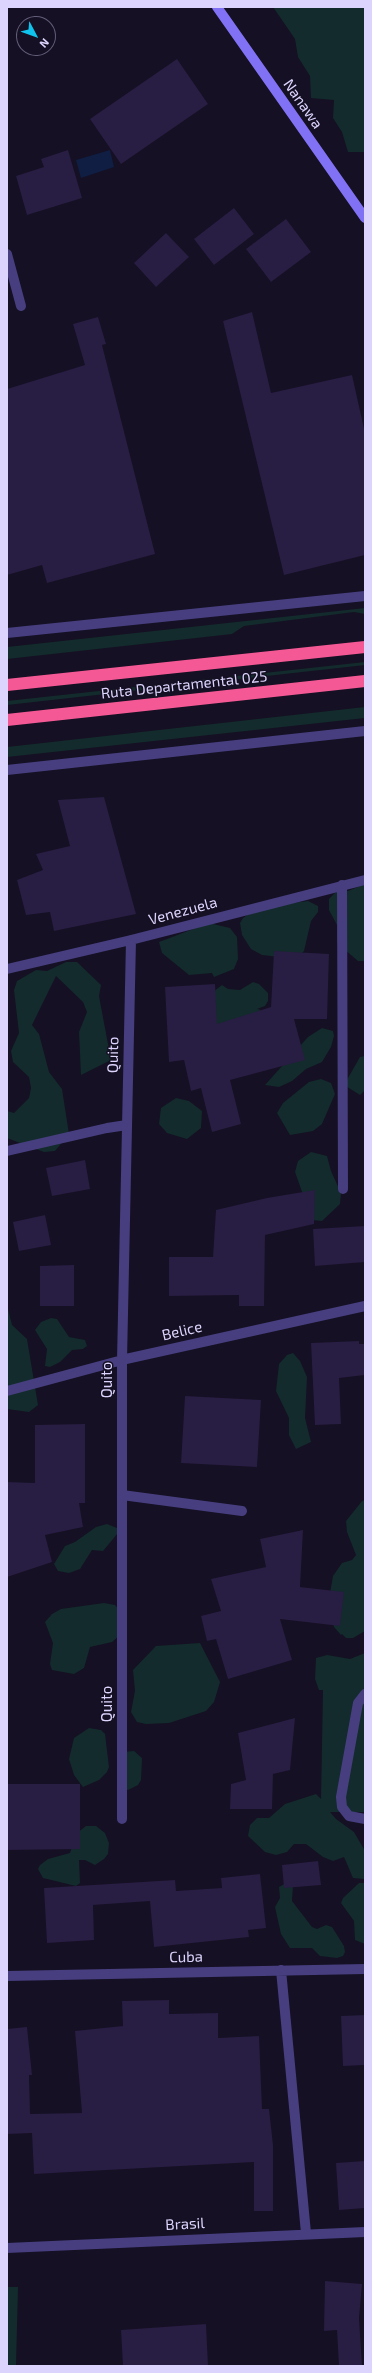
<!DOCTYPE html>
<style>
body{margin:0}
#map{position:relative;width:372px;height:2373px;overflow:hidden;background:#151023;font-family:"Exo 2",sans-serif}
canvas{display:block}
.frame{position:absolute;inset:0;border:8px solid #dcd4fc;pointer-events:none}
.north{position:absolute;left:16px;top:16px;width:40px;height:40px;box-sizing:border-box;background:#151023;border:1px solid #655e7a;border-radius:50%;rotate:131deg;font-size:11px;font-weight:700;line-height:16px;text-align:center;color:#dcd4fc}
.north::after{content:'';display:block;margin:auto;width:14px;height:18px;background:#10c3ec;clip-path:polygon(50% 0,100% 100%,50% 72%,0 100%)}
</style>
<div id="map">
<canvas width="372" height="2373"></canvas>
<div class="frame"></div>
<div class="north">N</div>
</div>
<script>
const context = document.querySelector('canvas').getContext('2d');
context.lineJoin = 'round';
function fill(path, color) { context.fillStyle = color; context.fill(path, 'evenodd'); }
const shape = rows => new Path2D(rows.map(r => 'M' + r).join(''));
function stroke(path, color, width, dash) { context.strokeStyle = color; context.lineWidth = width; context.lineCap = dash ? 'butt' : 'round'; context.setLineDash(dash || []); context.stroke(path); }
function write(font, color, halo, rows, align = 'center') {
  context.font = font + ' "Exo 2",sans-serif'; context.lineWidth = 3; context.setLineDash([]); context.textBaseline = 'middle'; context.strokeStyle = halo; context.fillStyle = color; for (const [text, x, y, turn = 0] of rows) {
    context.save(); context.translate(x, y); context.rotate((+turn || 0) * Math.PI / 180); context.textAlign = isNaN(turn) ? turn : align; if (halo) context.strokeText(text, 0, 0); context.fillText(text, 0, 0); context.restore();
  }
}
const green = shape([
 [273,7,365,7,365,152,348,152,342,132,333,118,334,100,311,98,310,76,298,57,295,39],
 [365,608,365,614,354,612,244,626,232,634,7,659,7,647],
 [365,662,365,665,7,705,7,701],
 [365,707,365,718,7,757,7,747],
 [365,884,365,961,358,961,337,943,337,925,329,910,329,899,337,891,348,891],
 [308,901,318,906,318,912,311,921,304,951,300,955,279,957,262,955,251,949,242,935,240,923,243,918,252,912,275,905],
 [209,923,230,928,237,937,238,959,234,969,214,977,212,973,189,975,162,953,159,942],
 [66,962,77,962,101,985,99,996,111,1060,81,1075,79,1032,87,1012,83,1002,56,976,32,1025,39,1034,49,1072,62,1089,69,1134,55,1151,44,1152,7,1138,7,1111,14,1113,29,1098,31,1088,29,1077,13,1062,11,1051,19,1033,14,990,17,981,36,970,47,971],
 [253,982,259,984,268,993,268,1001,265,1006,257,1009,261,1010,257,1014,222,1040,209,1007,213,992,222,985,228,989,240,990],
 [322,1028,333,1031,334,1036,331,1047,322,1062,306,1069,292,1081,279,1087,265,1085,308,1037],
 [365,1056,365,1090,360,1095,344,1085,360,1057],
 [321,1079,331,1083,335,1094,322,1124,313,1131,290,1135,277,1113,283,1103,309,1082],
 [176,1098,189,1101,202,1111,201,1128,187,1139,167,1133,159,1124,161,1108],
 [311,1152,327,1156,331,1171,341,1193,340,1204,322,1221,312,1220,295,1172,298,1161],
 [7,1305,12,1325,27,1339,38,1405,29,1412,7,1409],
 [51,1318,57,1319,69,1337,85,1340,87,1346,83,1349,72,1350,60,1362,50,1367,45,1366,47,1349,35,1330,41,1322],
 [293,1353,300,1361,307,1377,305,1418,311,1442,296,1449,289,1435,289,1418,276,1391,279,1364,287,1355],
 [365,1500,365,1631,353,1638,346,1638,342,1634,341,1635,334,1627,331,1616,330,1593,333,1576,342,1563,352,1560,356,1555,347,1532,346,1521,362,1501],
 [107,1524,117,1528,118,1533,103,1551,92,1550,80,1569,69,1573,58,1571,54,1564,65,1546,75,1542,96,1527],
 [104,1603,115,1605,122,1613,120,1635,112,1642,90,1647,84,1668,74,1674,52,1670,50,1664,53,1643,45,1622,52,1614,61,1609],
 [200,1643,220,1682,214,1702,206,1711,169,1723,146,1724,137,1722,131,1712,135,1691,133,1670,156,1646],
 [365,1653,365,1812,330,1812,336,1819,354,1832,365,1851,364,1879,353,1878,344,1857,333,1861,323,1857,306,1844,294,1844,287,1852,276,1855,265,1852,248,1836,250,1825,257,1818,269,1818,285,1804,316,1794,321,1799,323,1690,319,1690,315,1679,316,1658,327,1655,350,1659],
 [89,1728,101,1730,105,1734,109,1767,107,1772,99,1780,83,1787,74,1775,69,1759,74,1738],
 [134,1751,142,1758,141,1780,138,1785,128,1790,123,1789,123,1752],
 [86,1826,96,1826,105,1833,109,1843,108,1854,104,1859,95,1865,85,1860,79,1860,80,1883,76,1886,43,1878,38,1869,40,1865,48,1859,70,1853,77,1833],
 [288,1882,293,1885,292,1901,312,1927,317,1929,326,1925,332,1927,344,1946,345,1952,343,1956,337,1958,320,1956,312,1948,290,1948,281,1934,275,1907,280,1898,279,1887],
 [359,1883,365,1883,365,1944,355,1940,354,1921,341,1903,343,1898],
 [7,2287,18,2287,16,2366,7,2366]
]);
const water = shape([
 [110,150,114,167,81,178,76,160]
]);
const building = shape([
 [177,59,208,104,121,164,90,119],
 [68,150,82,198,27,215,16,176,44,167,41,159],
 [234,208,254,234,214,265,194,239],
 [286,219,311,252,271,282,246,249],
 [166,233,189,257,156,287,134,263],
 [252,312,271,393,352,375,365,433,365,555,284,575,223,321],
 [98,317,106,344,102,345,155,554,47,583,42,565,7,575,7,389,85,365,73,324],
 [104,797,136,914,54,931,50,912,26,915,17,880,43,870,36,854,70,846,58,800],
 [274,951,329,954,327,1019,294,1019,305,1060,230,1080,241,1124,212,1132,201,1088,191,1091,184,1060,169,1062,165,987,215,984,217,1024,271,1007],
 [85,1160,90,1189,52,1196,46,1168],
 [315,1190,314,1224,265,1235,264,1306,239,1306,239,1295,169,1296,169,1257,213,1257,216,1210,267,1198],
 [45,1215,51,1245,19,1251,13,1222],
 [365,1226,365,1262,315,1266,313,1229],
 [74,1265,74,1306,40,1306,40,1266],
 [359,1341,359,1344,365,1344,365,1375,339,1378,341,1424,315,1425,311,1343],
 [185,1396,261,1400,257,1467,181,1463],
 [85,1424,85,1503,79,1503,83,1527,45,1535,52,1562,7,1577,7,1482,35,1483,35,1425],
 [303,1530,300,1587,344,1592,340,1626,280,1619,292,1660,228,1679,216,1639,207,1641,201,1616,221,1611,211,1579,266,1567,260,1539],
 [295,1718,290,1770,273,1774,272,1809,230,1809,231,1784,246,1780,238,1733],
 [7,1784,80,1784,80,1849,7,1850],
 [318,1861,321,1885,284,1888,282,1865],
 [260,1874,266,1928,248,1930,249,1937,154,1947,150,1901,93,1905,94,1940,47,1943,44,1888,175,1880,176,1891,222,1888,221,1878],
 [169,2000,169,2014,218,2013,218,2038,259,2036,262,2109,269,2109,273,2145,273,2211,254,2211,254,2162,34,2174,32,2133,7,2134,7,2029,27,2027,32,2075,29,2075,30,2114,82,2113,75,2031,123,2026,122,2001],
 [365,2015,365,2065,343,2066,341,2016],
 [365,2161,365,2208,339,2210,336,2163],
 [325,2281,362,2284,359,2318,362,2366,339,2366,337,2330,324,2331],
 [206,2324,208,2366,123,2366,121,2330]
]);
const lane = shape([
 [7,770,365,731],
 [7,1151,107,1128,127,1125],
 [122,1495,242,1511],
 [365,1694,358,1703,341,1797,342,1807,349,1816,365,1819]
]);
const street = shape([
 [7,254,21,306],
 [7,633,365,596],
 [342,885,343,1189],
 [7,969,131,940,365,880],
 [7,1391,126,1359,365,1306],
 [122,1819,122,1360,131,940],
 [281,1970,306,2233],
 [7,1976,365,1969],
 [7,2248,365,2232]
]);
const secondary = shape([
 [217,7,365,218]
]);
const highway = shape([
 [7,685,365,647],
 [7,720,365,681]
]);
const streetNames = [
 ["Nanawa",303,104,55],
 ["Ruta Departamental 025",184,685,-6],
 ["Venezuela",183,911,-15],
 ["Quito",113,1055,-89],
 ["Belice",182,1331,-13],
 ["Quito",107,1380,-90],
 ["Quito",107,1704,-90],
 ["Cuba",186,1957,-1],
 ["Brasil",185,2224,-3]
];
fill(green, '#132b2c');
fill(water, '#0f1e42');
fill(building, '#281d42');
stroke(lane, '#463e7f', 10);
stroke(street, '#463e7f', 10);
stroke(secondary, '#8172f5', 10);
stroke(highway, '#f45895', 12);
write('15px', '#dcd4fc', '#151023', streetNames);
</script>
